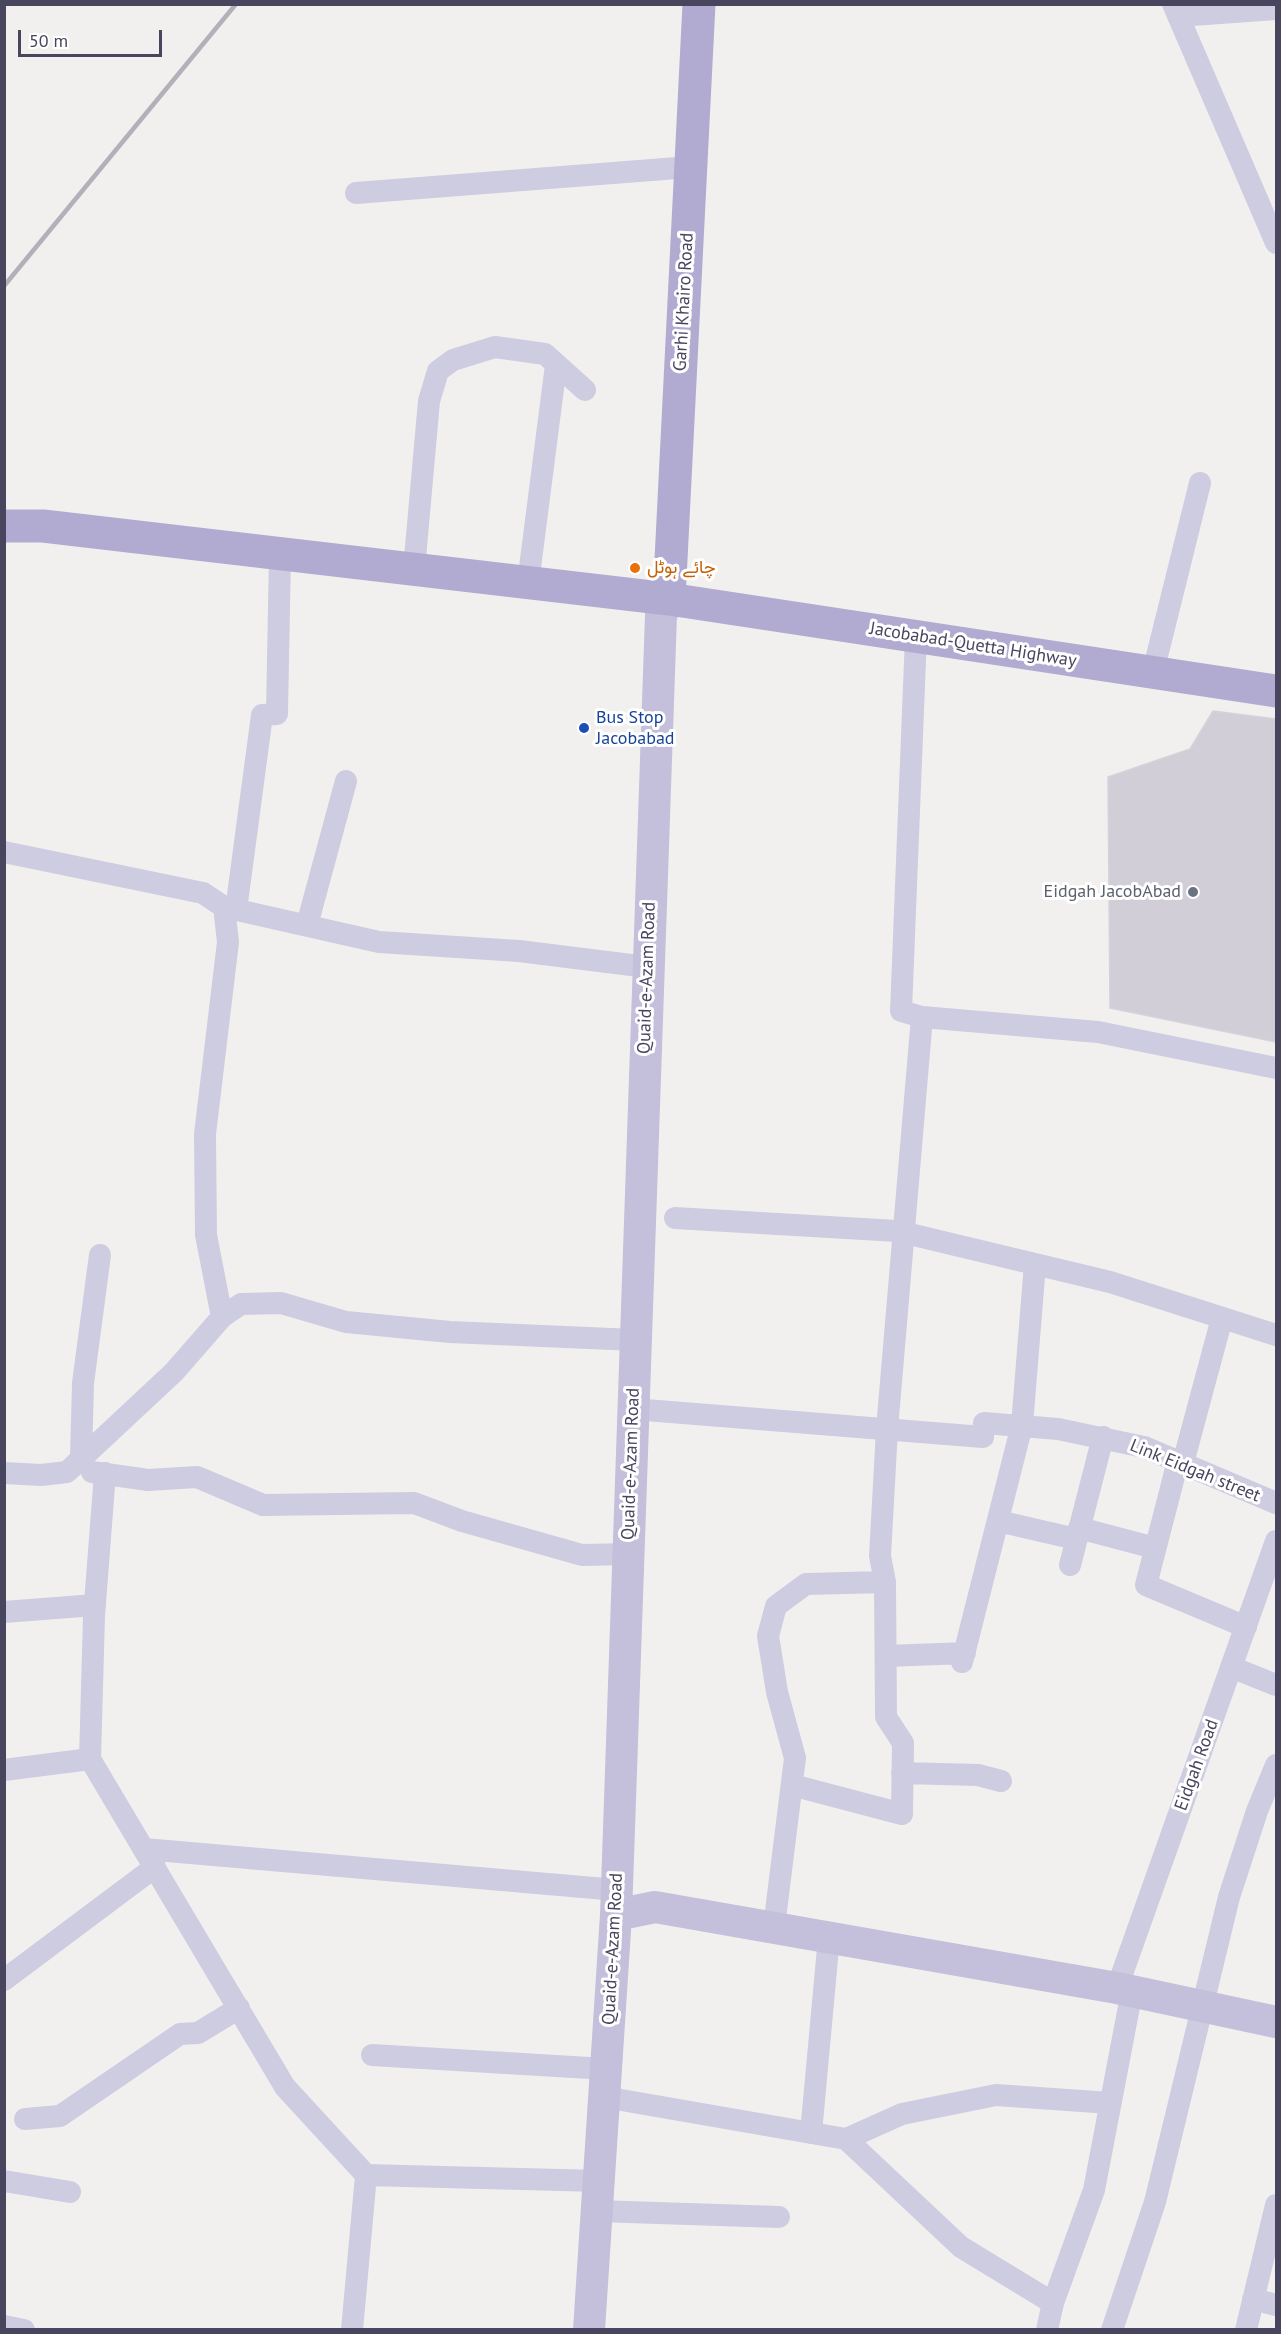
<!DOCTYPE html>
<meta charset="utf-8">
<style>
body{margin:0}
#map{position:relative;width:1281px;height:2334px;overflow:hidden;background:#f2f0ee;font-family:"PT Sans",sans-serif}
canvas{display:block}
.frame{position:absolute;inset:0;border:6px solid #48455e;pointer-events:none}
.scale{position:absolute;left:18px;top:30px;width:144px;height:27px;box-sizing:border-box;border:3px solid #48455e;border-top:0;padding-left:8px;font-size:18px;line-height:21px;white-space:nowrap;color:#48455e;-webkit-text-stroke:4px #fff;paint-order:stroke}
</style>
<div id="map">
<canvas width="1281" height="2334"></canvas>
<div class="frame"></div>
<div class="scale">50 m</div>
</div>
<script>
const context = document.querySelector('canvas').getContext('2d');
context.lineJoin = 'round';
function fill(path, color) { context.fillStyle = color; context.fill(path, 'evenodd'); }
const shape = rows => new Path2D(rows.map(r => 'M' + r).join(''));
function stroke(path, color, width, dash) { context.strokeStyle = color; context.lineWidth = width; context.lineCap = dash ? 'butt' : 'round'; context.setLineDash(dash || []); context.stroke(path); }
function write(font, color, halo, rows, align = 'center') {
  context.font = font + ' "PT Sans",Vazirmatn,sans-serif'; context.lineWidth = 6; context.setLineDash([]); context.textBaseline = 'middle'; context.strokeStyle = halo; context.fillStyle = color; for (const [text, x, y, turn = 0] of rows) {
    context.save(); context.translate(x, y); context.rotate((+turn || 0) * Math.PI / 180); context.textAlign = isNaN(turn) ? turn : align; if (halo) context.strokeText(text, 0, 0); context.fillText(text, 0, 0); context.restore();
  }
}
const building = shape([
 [1213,711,1276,719,1276,1042,1110,1008,1108,777,1190,749,1213,711]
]);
const street = shape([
 [1173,4,1276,243],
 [1178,16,1276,9],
 [356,193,690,167],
 [414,569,429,401,438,371,453,360,495,347,545,354,585,390],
 [528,583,556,365],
 [916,636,901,1011,922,1017,1098,1032,1276,1068],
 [1153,672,1200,483],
 [4,852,203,893,224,907,228,942,205,1134,206,1235,222,1317,174,1372,67,1472,41,1475,4,1473],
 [224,907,379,942,519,951,647,967],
 [236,910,262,715,277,714,280,554],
 [307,925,346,781],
 [675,1218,897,1231,1110,1282,1276,1335],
 [222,1317,241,1304,281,1303,346,1322,450,1332,635,1340],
 [633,1409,983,1437,984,1423,1058,1429,1144,1447,1276,1503],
 [81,1459,83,1383,100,1255],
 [1178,1461,1146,1585,1246,1627],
 [1183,1463,1222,1318],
 [92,1472,148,1480,197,1477,263,1505,414,1503,462,1521,582,1555,628,1554],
 [105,1473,94,1616,90,1759,285,2087,366,2175,599,2181],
 [998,1521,1076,1539],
 [1079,1528,1155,1548],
 [1070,1565,1103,1437],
 [4,1612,95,1605],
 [886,1656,965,1653],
 [962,1662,1022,1425,1035,1264],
 [1231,1667,1276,1685],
 [4,1770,90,1759],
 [902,1773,978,1775,1001,1781],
 [792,1785,902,1814,903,1743,886,1717,885,1582,880,1556,887,1429,922,1017],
 [144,1849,617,1890],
 [774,1927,795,1758,777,1692,768,1636,776,1606,806,1584,885,1582],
 [4,1980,155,1867],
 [1117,1988,1276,1541],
 [372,2055,606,2069],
 [604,2097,846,2139,961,2247,1053,2303],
 [25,2119,60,2116,180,2034,198,2033,239,2008],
 [811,2133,829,1937],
 [846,2139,902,2114,996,2095,1110,2103],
 [4,2181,70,2192],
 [597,2211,779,2217],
 [1253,2299,1276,2305],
 [4,2326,24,2330],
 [352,2330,366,2175],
 [1047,2330,1053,2303,1094,2190,1132,1991],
 [1112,2330,1155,2202,1229,1897,1257,1811,1276,1765],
 [1246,2330,1276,2205]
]);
const secondary = shape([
 [616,1915,655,1907,1117,1988,1276,2022],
 [589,2330,616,1915,661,615,669,599]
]);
const primary = shape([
 [4,526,43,526,669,599,1276,691],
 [669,599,699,4]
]);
const rail = shape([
 [4,286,236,4]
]);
const markers = [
 [635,568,6,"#e8710a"],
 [584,728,6,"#1a4fb4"],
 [1193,892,6,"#6b7280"]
];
const streetNames = [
 ["Garhi Khairo Road",684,302,-87],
 ["Jacobabad-Quetta Highway",973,645,9],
 ["Quaid-e-Azam Road",647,978,-88],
 ["Quaid-e-Azam Road",631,1464,-88],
 ["Link Eidgah street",1195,1471,22],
 ["Eidgah Road",1197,1765,-70],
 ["Quaid-e-Azam Road",613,1949,-87]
];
const foodNames = [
 ["چائے ہوٹل",647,568]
];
const transitNames = [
 ["Bus Stop",596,718],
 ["Jacobabad",596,739]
];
const worshipNames = [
 ["Eidgah JacobAbad",1181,892]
];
fill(building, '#d1ced7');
stroke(building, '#d5d2db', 1.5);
stroke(street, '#cecce0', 22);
stroke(secondary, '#c4bfda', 32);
stroke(primary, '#b1abd1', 33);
stroke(rail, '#b3b0ba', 4.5);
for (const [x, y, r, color] of markers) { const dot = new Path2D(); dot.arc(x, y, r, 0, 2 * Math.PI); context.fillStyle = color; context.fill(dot); stroke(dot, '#fff', 2); }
write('18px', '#48455e', '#fff', streetNames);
write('18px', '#c56008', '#fff', foodNames, 'left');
write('18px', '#164399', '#fff', transitNames, 'left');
write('18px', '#5b616d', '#fff', worshipNames, 'right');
</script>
